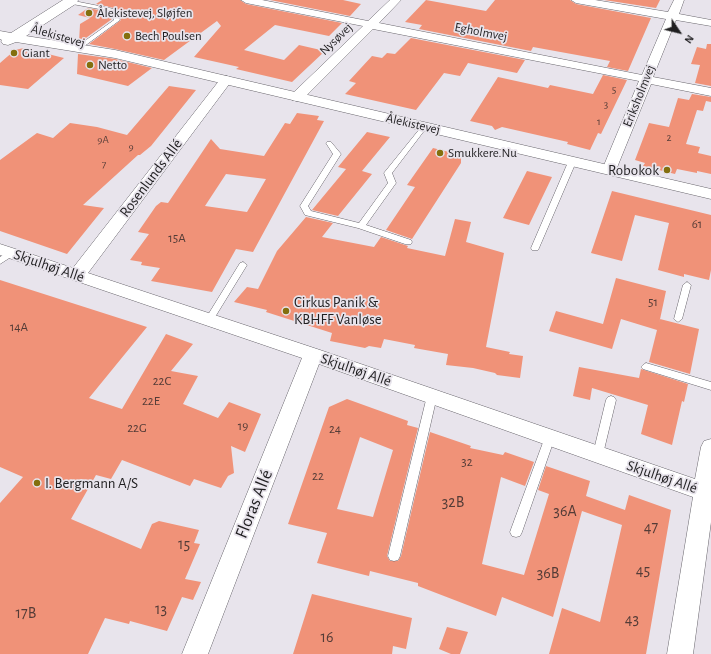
<!DOCTYPE html>
<meta charset="utf-8">
<style>
body{margin:0}
#map{position:relative;width:711px;height:654px;overflow:hidden;background:#e8e4ec;font-family:"Alegreya Sans",sans-serif}
canvas{display:block}
.north{position:absolute;left:659px;top:12px;width:40px;height:40px;-webkit-text-stroke:3px #e8e4ec;paint-order:stroke;rotate:125deg;font-size:11px;font-weight:700;line-height:16px;text-align:center;color:#201f21}
.north::after{content:'';display:block;margin:auto;width:14px;height:18px;background:#201f21;clip-path:polygon(50% 0,100% 100%,50% 72%,0 100%)}
</style>
<div id="map">
<canvas width="711" height="654"></canvas>
<div class="north">N</div>
</div>
<script>
const context = document.querySelector('canvas').getContext('2d');
context.lineJoin = 'round';
function fill(path, color) { context.fillStyle = color; context.fill(path, 'evenodd'); }
const shape = rows => new Path2D(rows.map(r => 'M' + r).join(''));
function stroke(path, color, width, dash) { context.strokeStyle = color; context.lineWidth = width; context.lineCap = dash ? 'butt' : 'round'; context.setLineDash(dash || []); context.stroke(path); }
function write(font, color, halo, rows, align = 'center') {
  context.font = font + ' "Alegreya Sans",sans-serif'; context.lineWidth = 3.5; context.setLineDash([]); context.textBaseline = 'middle'; context.strokeStyle = halo; context.fillStyle = color; for (const [text, x, y, turn = 0] of rows) {
    context.save(); context.translate(x, y); context.rotate((+turn || 0) * Math.PI / 180); context.textAlign = isNaN(turn) ? turn : align; if (halo) context.strokeText(text, 0, 0); context.fillText(text, 0, 0); context.restore();
  }
}
const building = shape([
 [102,0,240,0,246,4,342,23,329,36,275,25,244,50,284,60,299,45,325,51,292,82,236,69,239,67,194,57,221,26,217,21,164,60,115,49,89,44,121,20,114,8,96,4],
 [270,0,343,0,361,4,350,16],
 [426,0,486,11,495,0,570,0,576,4,651,18,628,71,607,67,610,61,533,47,531,51,419,29,422,25,405,22],
 [604,0,660,0,656,8],
 [88,8,109,12,112,19,79,43,80,24,90,18,78,15],
 [411,38,525,60,517,73,468,63,460,76,444,73,416,110,345,94,356,83,349,81,372,56,382,58,387,53,395,54],
 [707,44,711,44,711,86,695,83,700,65,691,64,697,47,706,49],
 [24,48,64,58,28,89,0,85,0,63,15,50],
 [78,54,115,59,152,68,128,86,77,74],
 [603,75,627,80,601,134,598,133,590,150,567,144,568,142,502,127,495,130,492,126,470,121,498,77,548,88,550,85,593,94],
 [169,86,196,90,151,146,140,155,138,155,83,205,104,208,67,254,0,231,0,160,37,133,53,138,70,123,97,127,127,135],
 [692,94,711,97,711,102,706,101,703,111,697,110,686,144,700,147,698,153,711,156,711,174,697,171,697,173,677,169,675,174,643,166,645,163,635,160,649,123,669,127,678,98,689,100],
 [297,113,319,116,317,120,324,121,253,252,236,249,212,292,151,281,160,268,141,265,142,262,130,260,149,234,138,232,156,206,161,202,168,203,211,139,220,149,264,156,285,123,290,124],
 [226,174,266,179,247,212,205,206],
 [367,132,390,137,362,171,372,174,338,216,312,210,346,169,338,167],
 [433,148,461,155,461,163,412,239,386,230,415,187,407,185],
 [527,171,552,177,529,225,503,218],
 [612,191,711,215,711,270,709,280,684,274,684,277,658,270,669,223,635,215,622,261,591,253],
 [306,217,333,223,322,237,374,247,381,237,408,246,407,248,445,256,455,219,471,222,466,242,504,253,486,347,510,352,509,354,523,356,520,378,497,375,495,373,473,368,446,365,448,354,414,348,415,345,384,339,381,348,369,346,365,348,330,341,332,333,266,312,267,310,234,302,247,287,258,289,277,251],
 [616,278,666,291,659,324,660,319,699,329,690,374,649,362,657,330,621,319,612,349,549,331,556,311,603,324],
 [0,280,147,327,89,398,122,409,166,334,193,344,171,371,198,376,183,404,218,418,229,402,261,414,245,452,231,446,234,473,228,476,221,488,194,479,190,486,122,460,111,479,96,475,71,519,141,549,152,524,159,521,199,530,194,543,200,544,185,579,201,582,193,600,182,597,167,631,130,621,129,624,105,618,88,654,0,654,0,503,23,477,0,467],
 [579,367,639,378,641,369,688,384,684,402,682,401,672,445,641,434,648,405,592,388,590,400,573,396],
 [347,399,408,421,407,425,418,428,387,556,390,561,398,561,401,556,430,432,471,446,470,448,503,455,505,452,534,462,525,486,501,477,482,564,524,575,549,494,538,490,546,466,590,481,586,496,625,510,629,495,671,510,646,654,549,654,562,608,600,622,622,525,582,511,553,617,502,597,496,616,418,586,418,583,370,571,369,576,317,563,327,533,288,524,329,407],
 [360,437,393,450,373,517,337,509],
 [312,594,412,618,406,649,393,646,392,654,293,654],
 [447,627,468,632,460,654,451,654,439,649]
]);
const service = shape([
 [69,0,114,9,120,20,79,50,75,50,75,48,114,20,110,11,67,3,66,2,69,0],
 [424,125,427,127,392,173,396,183,366,225,411,240,412,242,411,244,405,244,358,228,305,215,300,206,333,154,326,143,327,142,331,142,341,154,308,206,311,211,359,223,388,183,384,173,422,126,424,125],
 [569,160,575,160,576,162,539,248,538,250,532,250,531,248,569,160],
 [11,250,15,253,14,255,0,264,0,257,11,250],
 [243,262,247,265,212,322,206,322,205,320,206,318,240,263,243,262],
 [687,282,691,285,682,319,678,322,674,319,683,285,687,282],
 [646,363,711,382,711,390,643,369,641,367,643,365,646,363],
 [432,392,435,393,437,396,400,556,398,560,394,561,390,560,388,556,427,396,429,393,432,392],
 [611,396,614,397,616,400,603,454,602,457,598,458,594,457,593,454,606,400,608,397,611,396],
 [550,433,554,434,555,437,522,532,520,536,516,537,512,536,510,532,545,437,546,434,550,433]
]);
const minor = shape([
 [241,0,262,0,368,21,390,0,401,0,379,23,642,75,666,19,576,3,571,0,595,0,668,12,674,0,684,0,679,14,711,20,711,26,676,20,653,77,711,88,711,96,651,84,616,170,614,173,609,174,604,173,602,170,639,81,373,29,302,100,297,101,292,100,291,97,292,94,363,26,246,3,241,0],
 [226,76,230,77,232,80,230,83,88,273,320,350,695,479,701,447,704,441,711,439,711,522,693,654,667,654,693,497,319,364,208,654,182,654,302,358,0,255,0,244,73,268,222,77,226,76]
]);
const tertiary = shape([
 [63,0,78,0,77,3,26,36,115,50,711,189,711,199,115,58,16,42,8,45,3,44,1,41,2,40,0,39,0,31,11,33,63,0]
]);
const markers = [
 [89,13,4,"#836f0e"],
 [127,36,4,"#836f0e"],
 [14,53,4,"#836f0e"],
 [90,65,4,"#836f0e"],
 [440,153,4,"#836f0e"],
 [667,170,4,"#836f0e"],
 [286,311,4,"#836f0e"],
 [37,483,4,"#836f0e"]
];
const farNumbernames = [
 ["5",614,90],
 ["3",606,105],
 ["1",599,122],
 ["2",669,138],
 ["9A",103,140],
 ["9",131,147],
 ["7",104,165]
];
const farPoinames = [
 ["Ålekistevej, Sløjfen",97,13],
 ["Bech Poulsen",135,36],
 ["Giant",22,53],
 ["Netto",98,65],
 ["Smukkere.Nu",448,153]
];
const farStreetnames = [
 ["Egholmvej",481,32,11],
 ["Ålekistevej",58,36,16],
 ["Nysøvej",336,39,-44],
 ["Eriksholmvej",639,96,-68],
 ["Ålekistevej",413,124,13]
];
const numberNames = [
 ["61",697,224],
 ["15A",177,238],
 ["51",653,302],
 ["14A",19,327],
 ["22C",162,381],
 ["22E",151,401],
 ["19",243,426],
 ["22G",137,428],
 ["24",335,429],
 ["32",467,462],
 ["22",318,476]
];
const poiNames = [
 ["Robokok",659,170,"right"],
 ["Cirkus Panik &",294,302],
 ["KBHFF Vanløse",294,319],
 ["I. Bergmann A/S",45,483]
];
const streetNames = [
 ["Rosenlunds Allé",151,178,-53],
 ["Skjulhøj Allé",49,266,19],
 ["Skjulhøj Allé",356,370,19],
 ["Skjulhøj Allé",662,477,19]
];
const nearNumbernames = [
 ["32B",453,502],
 ["36A",565,511],
 ["47",651,527],
 ["15",184,544],
 ["45",643,570],
 ["36B",548,573],
 ["13",161,609],
 ["17B",26,613],
 ["43",632,619],
 ["16",327,637]
];
const nearStreetnames = [
 ["Floras Allé",254,504,-68]
];
fill(building, '#f09278');
stroke(service, '#69666d', 1);
stroke(minor, '#69666d', 1);
stroke(tertiary, '#69666d', 1);
fill(service, '#fff');
fill(minor, '#fff');
fill(tertiary, '#fff');
for (const [x, y, r, color] of markers) { const dot = new Path2D(); dot.arc(x, y, r, 0, 2 * Math.PI); context.fillStyle = color; context.fill(dot); stroke(dot, '#e8e4ec', 1.5); }
write('11px', '#543c37', null, farNumbernames);
write('13px', '#201f21', '#e8e4ec', farPoinames, 'left');
write('13px', '#201f21', '#e8e4ec', farStreetnames);
write('13px', '#543c37', null, numberNames);
write('15px', '#201f21', '#e8e4ec', poiNames, 'left');
write('15px', '#201f21', '#e8e4ec', streetNames);
write('16px', '#543c37', null, nearNumbernames);
write('18px', '#201f21', '#e8e4ec', nearStreetnames);
</script>
